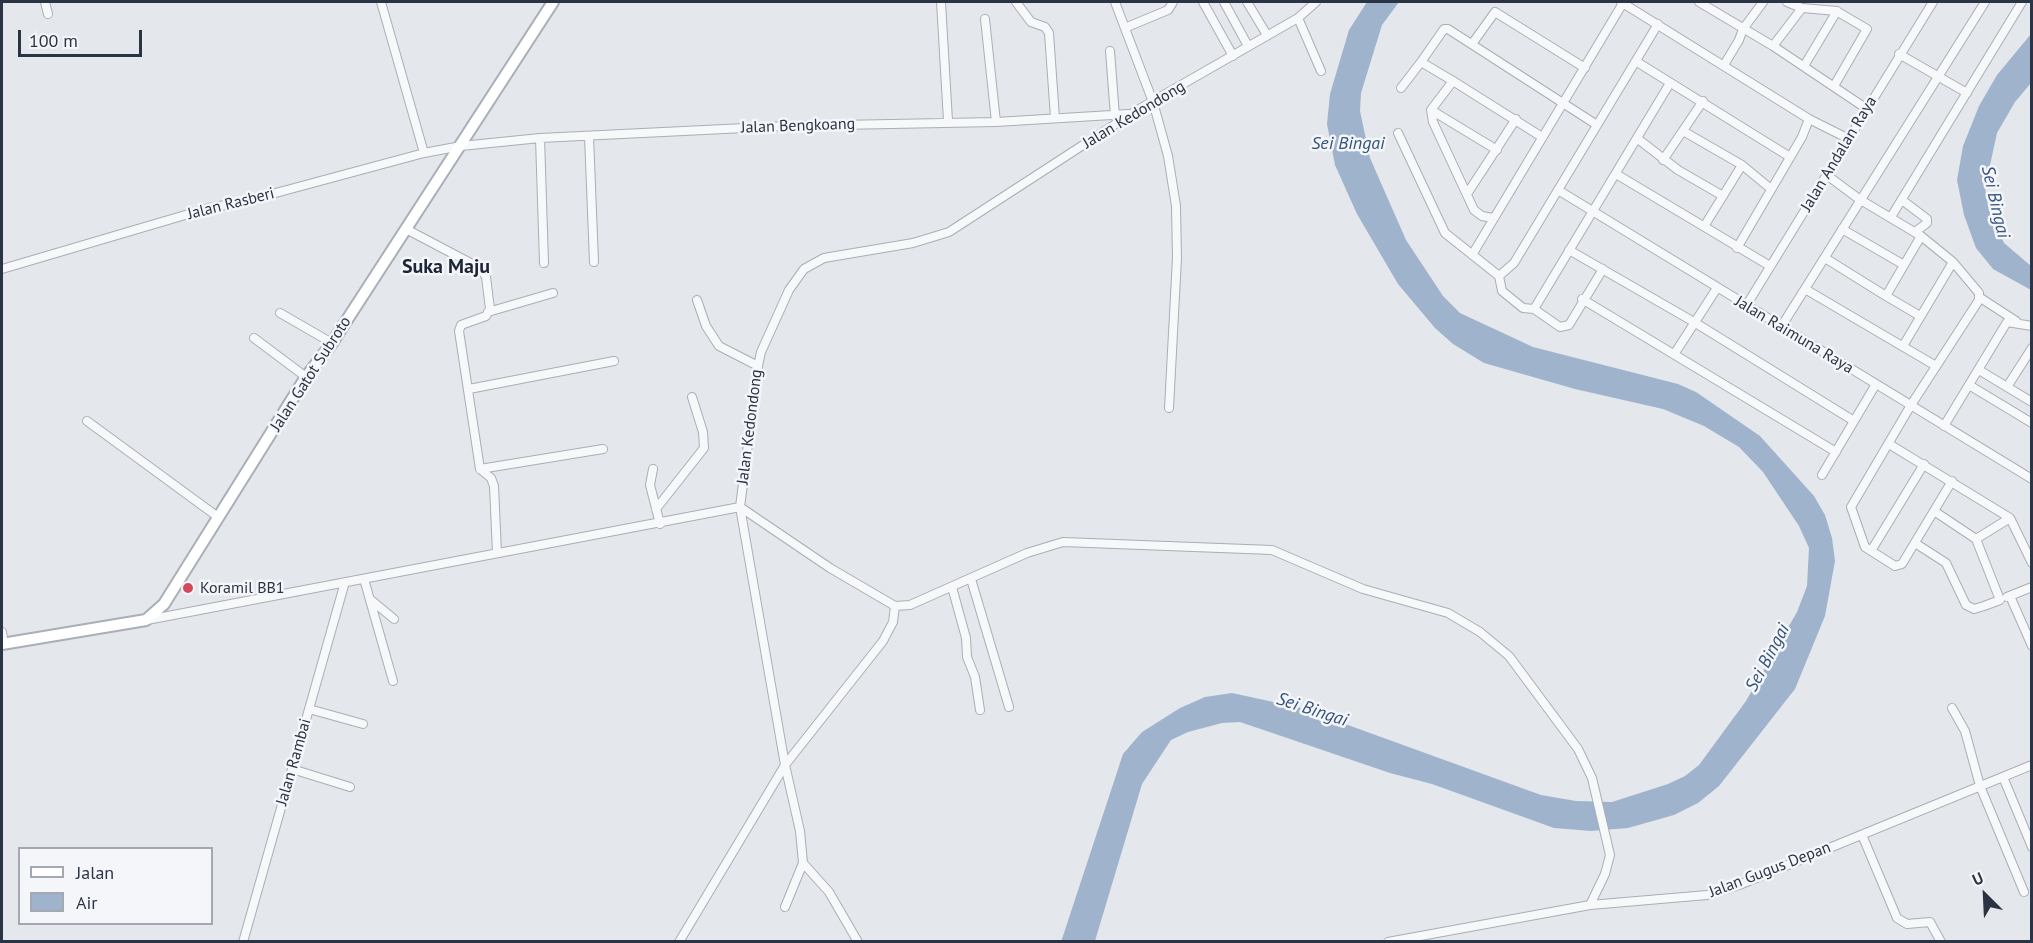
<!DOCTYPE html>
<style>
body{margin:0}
#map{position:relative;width:2033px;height:943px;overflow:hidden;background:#e4e7ec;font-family:"PT Sans",sans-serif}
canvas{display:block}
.frame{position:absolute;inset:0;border:3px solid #2b3445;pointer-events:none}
.legend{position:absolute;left:18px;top:847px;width:195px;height:78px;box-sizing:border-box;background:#f4f6f9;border:2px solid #a4a8b1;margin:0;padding:8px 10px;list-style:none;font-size:18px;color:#2b3445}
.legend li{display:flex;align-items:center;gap:12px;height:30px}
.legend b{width:30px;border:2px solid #a4a8b1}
.north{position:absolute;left:1955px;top:865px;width:60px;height:60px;-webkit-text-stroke:4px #f4f6f9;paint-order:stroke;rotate:336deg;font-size:16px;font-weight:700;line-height:24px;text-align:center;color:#2b3445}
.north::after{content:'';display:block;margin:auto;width:21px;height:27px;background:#2b3445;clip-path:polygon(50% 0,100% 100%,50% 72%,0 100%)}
.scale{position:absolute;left:18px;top:30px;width:124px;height:27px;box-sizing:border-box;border:3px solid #2b3445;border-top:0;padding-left:8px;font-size:18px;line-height:21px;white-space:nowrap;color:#2b3445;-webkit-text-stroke:4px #f4f6f9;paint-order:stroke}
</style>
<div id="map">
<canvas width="2033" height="943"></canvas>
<div class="frame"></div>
<ul class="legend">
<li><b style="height:8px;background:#fff"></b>Jalan</li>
<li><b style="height:16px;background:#9fb4cc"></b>Air</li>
</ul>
<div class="north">U</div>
<div class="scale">100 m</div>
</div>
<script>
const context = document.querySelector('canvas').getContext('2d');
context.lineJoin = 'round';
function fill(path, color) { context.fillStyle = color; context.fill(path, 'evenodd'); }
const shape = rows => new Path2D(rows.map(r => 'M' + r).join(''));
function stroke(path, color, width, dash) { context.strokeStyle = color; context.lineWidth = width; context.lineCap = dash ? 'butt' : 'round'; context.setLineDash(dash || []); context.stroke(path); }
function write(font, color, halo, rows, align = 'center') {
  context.font = font + ' "PT Sans",sans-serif'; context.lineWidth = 5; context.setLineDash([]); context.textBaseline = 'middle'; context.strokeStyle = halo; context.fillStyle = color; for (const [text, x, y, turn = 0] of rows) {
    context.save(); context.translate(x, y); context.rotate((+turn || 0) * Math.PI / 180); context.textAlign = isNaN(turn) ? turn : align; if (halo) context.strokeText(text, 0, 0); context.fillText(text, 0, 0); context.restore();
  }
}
const water = shape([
 [1367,2,1399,2,1382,25,1361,93,1360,111,1370,158,1406,240,1443,296,1460,313,1533,347,1678,384,1696,392,1760,436,1814,496,1825,515,1832,538,1835,561,1825,616,1795,689,1719,786,1698,803,1674,815,1628,828,1591,831,1554,828,1432,784,1390,773,1240,722,1222,723,1188,732,1171,740,1142,784,1095,941,1061,942,1123,754,1142,732,1180,708,1205,697,1232,693,1301,708,1541,795,1576,801,1612,802,1668,784,1685,776,1699,765,1746,701,1797,612,1807,586,1809,548,1799,526,1763,472,1739,447,1704,426,1663,409,1575,389,1484,363,1453,344,1435,328,1398,284,1357,214,1335,165,1327,124,1330,94,1349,30],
 [2031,34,2031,83,2015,102,1997,133,1985,188,1989,210,2004,243,2031,266,2031,290,1993,269,1976,248,1964,215,1957,180,1963,146,1979,106,1997,75]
]);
const street = shape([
 [45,2,48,14],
 [381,2,424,153],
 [941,2,948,121],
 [1016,2,1031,22,1045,27,1049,33,1055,118],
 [1115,2,1153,102,1168,156,1176,206,1177,258,1169,408],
 [1203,2,1233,56],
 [1224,2,1248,46],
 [1247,2,1267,35],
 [1621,2,1809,119,1849,139],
 [1699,2,1773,46,1867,109],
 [1787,2,1802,8],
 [1298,18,1321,71],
 [985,19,996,122],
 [1127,27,1168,10,1173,2],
 [1472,44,1495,12,1585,68],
 [1773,46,1802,8,1837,11,1804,66],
 [1110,51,1115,116],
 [1899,54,1967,93],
 [1637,62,1790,157],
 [1724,65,1739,40,1743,29,1763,2],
 [1453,81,1542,137],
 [1834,86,1867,29,1838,12],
 [1401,88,1421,62],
 [1431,110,1497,150],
 [1683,131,1742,165,1771,189],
 [1398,133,1445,233,1499,276,1502,291,1523,308,1534,309,1560,327,1569,325,1603,269],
 [589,136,594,262],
 [540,138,544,263],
 [1638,139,1678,170,1723,196],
 [1663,160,1703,101],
 [1616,174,1770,266],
 [1828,176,1859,199,1921,236,1953,262,1979,293,1979,300,1911,405,1851,507,1865,547,1895,566,1902,564,1952,481],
 [1558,190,2032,479],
 [1467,194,1516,119],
 [1902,200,1927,219,1927,223,1915,232],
 [1891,217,2022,2],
 [1493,218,1482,216,1474,210,1433,122,1431,110,1453,81,1421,62,1444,29,1448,29,1597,125],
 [1705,225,1742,165],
 [406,229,480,268,486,277,490,309,486,316,461,325,459,331,480,469,491,478,494,486,497,553],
 [1842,229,1904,265],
 [1737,248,1802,137,1809,119],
 [1569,250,1694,322,1854,421],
 [1472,255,1623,3],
 [1825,258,1886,296],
 [2,269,209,208,246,201,424,153,461,146,540,138,786,126,996,122,1128,114],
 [1499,276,1514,263,1658,24],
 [1805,289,1936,366],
 [1979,297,2016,321],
 [1582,299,1836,452],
 [697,300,706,326,719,346,758,366],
 [1746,306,1933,2],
 [1534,309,1670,83],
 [488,312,553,293],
 [280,313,332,343],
 [1920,316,1886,296,1921,236],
 [1781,327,1985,2],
 [254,338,306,377],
 [1903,346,1953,262],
 [1675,353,1717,288],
 [1979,370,2007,387,2032,348],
 [1969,385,2032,423],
 [2007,387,2032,402],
 [469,389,614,361],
 [87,421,218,517],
 [1944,426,2007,322,2032,326],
 [1889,444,2010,518,2032,563],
 [480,469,603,449],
 [653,469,650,485,660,524],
 [1822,475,1876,384],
 [656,509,704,448,703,432,692,397],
 [1934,511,1976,539],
 [1915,543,1946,563,1966,605,1974,609,1984,606,2000,600,1976,539,2010,518],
 [1871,551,1924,464],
 [364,579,393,681],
 [971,579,1009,707],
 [952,587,966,638,967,657,975,677,980,710],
 [2010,596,2032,646],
 [2007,597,2032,587],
 [371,600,394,619],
 [147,620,740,507,830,568,895,606,910,605,1027,553,1063,542,1272,550,1363,589,1448,613,1480,632,1509,656,1578,749,1592,778,1610,855,1605,874,1590,905],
 [2,632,4,644],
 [1952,708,1965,731,1980,786,2024,892],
 [309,709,363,724],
 [292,769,350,787],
 [2003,777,2032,847],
 [1862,835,1897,918,1907,924,1930,922,1941,942],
 [785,907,803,863],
 [243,942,345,582],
 [679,942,785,765,883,641,893,622,895,606],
 [858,942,829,892,803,863,800,831,785,765,740,507,758,366,761,352,789,290,804,269,824,258,913,243,949,232,1134,112,1298,18,1316,2],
 [1388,942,1590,905,1707,895,1739,885,2032,765]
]);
const secondary = shape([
 [2,644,146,620,164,604,306,377,332,343,553,2]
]);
const markers = [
 [188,588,6,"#d1495b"]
];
const streetNames = [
 ["Jalan Kedondong",1134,115,-31],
 ["Jalan Bengkoang",798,126,-2],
 ["Jalan Andalan Raya",1839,154,-59],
 ["Jalan Rasberi",231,204,-14],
 ["Jalan Raimuna Raya",1794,335,31],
 ["Jalan Gatot Subroto",311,374,-57],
 ["Jalan Kedondong",750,427,-83],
 ["Jalan Rambai",294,762,-74],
 ["Jalan Gugus Depan",1770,870,-21]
];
const poiNames = [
 ["Koramil BB1",200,588]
];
const waterNames = [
 ["Sei Bingai",1348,144],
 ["Sei Bingai",1995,202,77],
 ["Sei Bingai",1768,658,-62],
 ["Sei Bingai",1312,710,18]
];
const quarterNames = [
 ["Suka Maju",446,267]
];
fill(water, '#9fb4cc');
stroke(street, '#a9aeb7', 10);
stroke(secondary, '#a9aeb7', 14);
stroke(street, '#f7f8fa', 8);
stroke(secondary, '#fff', 10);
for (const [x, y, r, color] of markers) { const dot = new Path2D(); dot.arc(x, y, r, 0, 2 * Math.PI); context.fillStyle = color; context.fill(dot); stroke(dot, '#f4f6f9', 2); }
write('16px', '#2b3445', '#f4f6f9', streetNames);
write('16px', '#2b3445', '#f4f6f9', poiNames, 'left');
write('italic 18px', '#34527a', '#f4f6f9', waterNames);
write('bold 20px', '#1d2536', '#f4f6f9', quarterNames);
</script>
